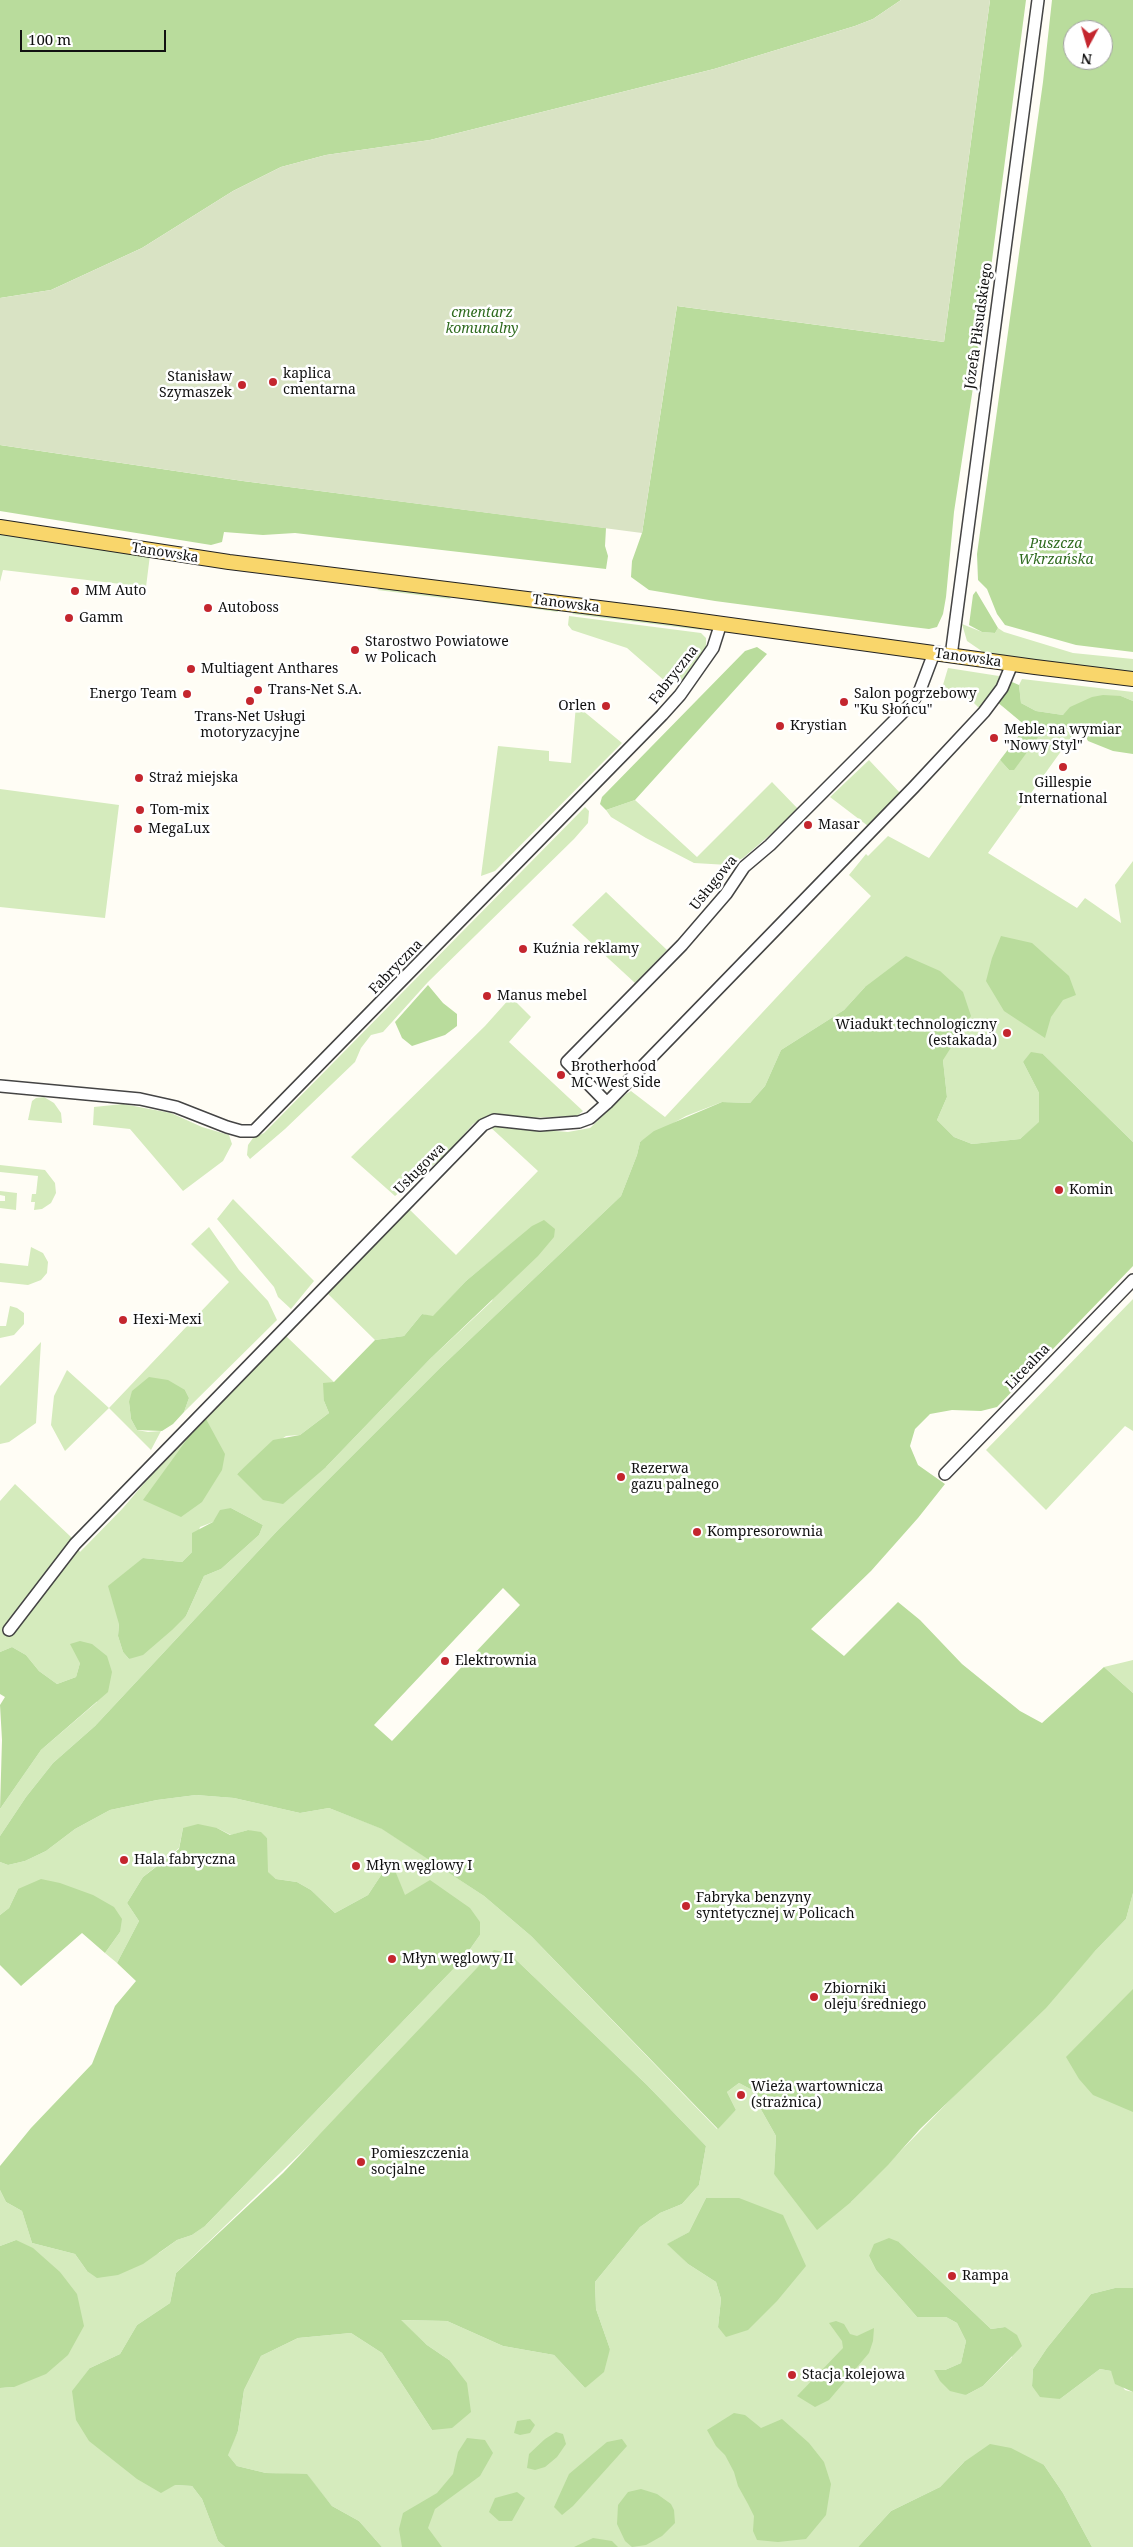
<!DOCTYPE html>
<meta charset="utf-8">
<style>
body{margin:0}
#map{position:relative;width:1133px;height:2547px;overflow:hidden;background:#fffdf5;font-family:"Noto Serif",serif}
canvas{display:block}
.north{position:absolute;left:1063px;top:20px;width:50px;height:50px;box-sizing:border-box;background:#fff;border:1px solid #a0a0a0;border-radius:50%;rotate:186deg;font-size:14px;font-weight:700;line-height:20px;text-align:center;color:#111}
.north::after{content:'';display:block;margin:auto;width:18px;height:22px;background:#c4262e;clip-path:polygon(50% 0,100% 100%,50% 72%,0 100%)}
.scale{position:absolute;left:20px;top:30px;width:146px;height:22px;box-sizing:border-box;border:2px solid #111;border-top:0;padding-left:6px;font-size:15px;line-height:18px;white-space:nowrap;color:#111;-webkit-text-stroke:4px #fff;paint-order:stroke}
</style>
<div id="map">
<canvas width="1133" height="2547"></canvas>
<div class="north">N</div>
<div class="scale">100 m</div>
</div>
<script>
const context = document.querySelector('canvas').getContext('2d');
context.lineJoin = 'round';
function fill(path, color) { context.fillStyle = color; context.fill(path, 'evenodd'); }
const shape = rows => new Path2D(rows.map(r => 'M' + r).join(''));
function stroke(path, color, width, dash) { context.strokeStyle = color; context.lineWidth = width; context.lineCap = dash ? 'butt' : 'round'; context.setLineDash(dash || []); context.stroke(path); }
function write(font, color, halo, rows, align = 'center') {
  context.font = font + ' "Noto Serif",serif'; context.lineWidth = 5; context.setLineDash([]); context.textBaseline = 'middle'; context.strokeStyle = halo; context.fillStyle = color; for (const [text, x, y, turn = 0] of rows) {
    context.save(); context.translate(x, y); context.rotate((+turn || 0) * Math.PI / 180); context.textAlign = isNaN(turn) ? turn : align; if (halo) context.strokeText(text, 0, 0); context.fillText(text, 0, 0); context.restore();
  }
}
const green = shape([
 [0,532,150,555,146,587,3,570,0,582],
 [382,587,448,596,451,599,377,590],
 [486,600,556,608,558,612,482,602],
 [575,611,698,626,702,630,572,614],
 [569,616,701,633,706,638,706,647,684,679,678,682,666,682,627,648,572,630,568,625],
 [962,624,982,632,995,633,998,628,1004,632,1073,653,1133,659,1133,674,986,654,967,641],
 [948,668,999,676,1000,679,992,695,979,708,970,699,940,695],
 [1022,679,1133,692,1133,701,1121,696,1063,715,1036,711,1021,703,1019,685],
 [576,705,622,743,495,871,481,876,498,746,549,751,549,761,571,763],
 [1066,729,1072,736,988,853,1077,908,1085,898,1121,923,1115,885,1133,861,1133,1142,1043,1054,1023,1062,1039,1093,1040,1122,1020,1139,972,1144,954,1137,937,1120,947,1097,943,1060,865,987,844,1010,781,1050,765,1086,750,1103,722,1102,686,1116,640,1142,637,1155,621,1196,440,1368,278,1530,95,1726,53,1763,26,1797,0,1836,0,1809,41,1750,97,1702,80,1663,76,1677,57,1684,39,1671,26,1655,12,1647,0,1652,0,1501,15,1484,71,1537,80,1552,123,1508,164,1460,286,1336,334,1382,324,1401,329,1413,300,1435,286,1436,253,1460,237,1474,326,1467,430,1359,492,1301,510,1245,466,1281,433,1317,422,1314,404,1336,375,1340,326,1292,408,1208,456,1255,538,1171,488,1125,568,1132,590,1128,626,1094,631,1091,665,1117,871,896,849,875,866,854,868,856,888,836,929,858,1000,760,1009,770,1041,733],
 [231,1508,263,1525,259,1535,221,1569,204,1576,186,1616,129,1659,123,1652,118,1636,119,1624,143,1558,182,1562,192,1552,200,1527,213,1522],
 [869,760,901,794,868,826,830,797],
 [772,782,799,810,743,858,728,865,694,863,646,838,611,817,606,810,635,800,697,857],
 [0,789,119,805,105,918,0,907],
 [585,807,589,811,588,823,574,839,428,982,383,1032,371,1035,361,1048,355,1062,285,1129,250,1159,247,1155,248,1145,253,1138,264,1133],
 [606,892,667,950,635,983,572,925],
 [511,997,531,1017,509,1042,583,1111,577,1116,524,1118,487,1116,473,1124,447,1154,395,1196,351,1157,485,1026],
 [44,1097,54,1103,61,1113,62,1123,28,1120,32,1101,36,1098],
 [123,1104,171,1113,202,1127,229,1135,232,1144,223,1161,183,1191,130,1129,93,1125,94,1107],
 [0,1165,45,1170,55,1183,56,1193,51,1203,42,1209,34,1210,35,1202,31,1202,32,1194,36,1194,38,1176,0,1172],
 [0,1191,17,1193,16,1210,0,1208,0,1201,5,1201,5,1196,0,1195],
 [233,1199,314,1281,291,1309,278,1297,274,1287,217,1219],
 [209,1227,239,1270,268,1301,277,1320,184,1412,189,1398,185,1390,129,1402,131,1419,137,1430,148,1432,161,1431,151,1450,109,1408,65,1451,51,1425,54,1396,67,1370,109,1408,229,1282,191,1244],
 [31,1247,43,1253,48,1262,47,1273,41,1280,28,1285,0,1282,0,1263,28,1266],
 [1133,1299,1133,1431,1125,1426,1046,1510,986,1450],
 [10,1306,17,1308,24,1313,24,1324,14,1335,0,1338,0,1326,6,1326],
 [41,1342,36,1423,9,1442,0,1444,0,1386],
 [1133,1660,1133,1693,1104,1667],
 [196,1795,234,1798,300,1813,329,1808,383,1829,484,1896,531,1936,717,2129,736,2110,727,2092,739,2083,754,2091,759,2106,776,2136,774,2174,851,2202,1126,1919,1133,1893,1133,2288,1115,2288,1091,2294,1047,2348,1033,2369,1032,2386,1060,2399,1100,2369,1111,2371,1125,2390,1133,2392,1133,2547,1092,2547,1063,2493,1044,2465,964,2462,940,2487,891,2511,858,2547,382,2547,359,2521,332,2506,307,2475,266,2473,237,2466,227,2454,238,2431,244,2390,261,2356,298,2338,351,2333,382,2353,432,2430,449,2360,427,2345,400,2320,447,2321,503,2346,554,2355,585,2388,610,2349,596,2309,595,2282,640,2227,660,2213,682,2204,699,2185,706,2146,647,2085,509,1953,176,2273,170,2303,137,2325,120,2354,90,2368,175,2485,192,2486,202,2499,218,2541,225,2547,0,2547,0,2388,14,2387,16,2240,0,2246,0,2190,6,2202,22,2211,32,2243,75,2254,87,2271,159,2253,177,2240,192,2235,206,2225,463,1959,480,1935,404,1895,394,1869,387,1866,368,1895,335,1913,311,1890,297,1882,276,1879,267,1872,267,1838,248,1830,231,1835,217,1828,183,1828,179,1848,143,1877,127,1903,139,1921,117,1963,105,1953,120,1932,18,1889,9,1908,0,1915,0,1862,8,1865,25,1861,46,1851,75,1829,110,1810,157,1800],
 [706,2198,748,2330,718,2327,721,2299,716,2282,688,2264,668,2244,689,2232],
 [899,2242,991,2329,1005,2327,1012,2357,983,2386,966,2395,935,2370,945,2370,961,2363,966,2341,957,2323,946,2317,917,2317,876,2270,869,2256]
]);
const forest = shape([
 [0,0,901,0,873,19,855,26,714,69,430,140,326,155,281,167,233,191,142,248,51,290,0,298],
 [990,0,1026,0,989,283,954,512,946,597,943,614,937,627,929,629,904,626,715,601,649,590,631,577,632,561,642,533,677,306,944,342],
 [1052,0,1133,0,1133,652,1076,645,1005,625,997,614,987,589,978,580,977,554,1043,82],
 [1073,30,1103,30,1103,60,1073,60],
 [0,445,243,481,606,528,605,546,608,556,606,569,295,533,263,535,224,532,222,542,211,545,0,511],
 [976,591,998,628,995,633,982,632,969,625,973,595],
 [757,647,767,654,635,800,606,810,600,804,602,797,745,651],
 [1012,682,1019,685,1021,703,1036,711,1063,715,1070,707,1092,697,1103,695,1121,696,1133,701,1133,754,1113,751,1088,741,1083,731,1066,729,1041,733,1014,770,1009,770,1000,760,1026,726,996,701],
 [1001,936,1032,943,1069,976,1076,995,1063,1000,1051,1017,1045,1038,1004,1011,986,981,992,958],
 [906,956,940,971,963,992,971,1016,943,1060,947,1097,937,1120,954,1137,972,1144,1020,1139,1039,1122,1039,1093,1023,1062,1031,1052,1043,1054,1133,1142,1133,1266,997,1407,981,1411,952,1410,930,1414,915,1429,910,1446,918,1465,945,1484,918,1518,871,1571,811,1629,844,1656,898,1602,920,1620,962,1664,1020,1711,1042,1723,1104,1667,1133,1693,1133,1893,1126,1919,1095,1951,1046,2008,920,2129,888,2165,851,2202,817,2230,774,2174,776,2136,759,2106,754,2091,739,2083,727,2092,736,2110,718,2129,531,1936,484,1896,382,1829,329,1808,300,1813,234,1798,196,1795,157,1800,110,1810,75,1829,46,1851,25,1861,8,1865,0,1862,0,1836,26,1797,53,1763,95,1726,278,1530,440,1368,621,1196,637,1155,640,1142,654,1131,722,1102,750,1103,765,1086,781,1050,844,1010,865,987],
 [503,1588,520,1605,392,1741,374,1725],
 [428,985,443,1003,457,1014,457,1026,445,1035,412,1046,402,1038,395,1022],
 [544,1220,555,1229,554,1237,538,1256,430,1359,326,1467,283,1504,263,1500,237,1474,273,1440,300,1435,329,1413,324,1401,323,1383,334,1382,375,1340,404,1336,422,1314,433,1316,466,1281,532,1226],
 [149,1377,168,1380,185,1390,189,1398,184,1412,173,1424,162,1431,137,1430,131,1419,129,1402,132,1391],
 [206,1419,225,1454,222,1470,202,1502,181,1517,143,1500,193,1431],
 [231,1508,263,1525,259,1535,221,1569,204,1576,186,1616,172,1630,143,1655,129,1659,123,1652,118,1636,119,1624,108,1586,143,1558,182,1562,192,1552,192,1533,213,1522,220,1510],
 [80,1641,92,1644,107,1656,112,1672,108,1692,41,1750,0,1809,2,1740,0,1705,5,1697,0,1694,0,1652,12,1647,26,1655,39,1671,57,1684,76,1677,80,1663,70,1644],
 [198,1824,217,1828,230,1835,248,1830,261,1832,267,1838,268,1872,276,1879,297,1882,311,1890,335,1913,368,1895,387,1866,394,1868,405,1895,430,1880,470,1908,480,1922,480,1935,463,1959,205,2226,192,2235,177,2240,143,2264,118,2275,97,2278,87,2271,75,2254,32,2243,22,2211,6,2202,0,2190,0,2166,31,2128,92,2064,115,2006,136,1981,117,1963,139,1921,127,1903,143,1877,179,1849,183,1828],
 [41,1879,60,1883,93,1895,114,1907,122,1919,120,1932,105,1953,82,1933,21,1986,0,1965,0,1915,9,1908,18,1889],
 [494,1950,509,1953,647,2085,706,2146,699,2185,682,2204,660,2213,640,2227,595,2282,596,2309,610,2349,604,2372,585,2388,554,2355,503,2346,447,2321,401,2320,427,2345,449,2360,467,2383,471,2412,452,2428,432,2430,382,2353,351,2333,298,2338,261,2356,244,2390,238,2431,228,2455,237,2466,266,2473,307,2474,332,2506,359,2521,382,2547,225,2547,218,2541,202,2499,192,2486,175,2485,161,2493,137,2479,89,2441,76,2420,72,2391,90,2368,120,2354,137,2325,170,2303,176,2273,283,2173],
 [1133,1989,1133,2112,1093,2095,1079,2079,1066,2057],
 [706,2198,739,2198,783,2215,806,2266,777,2301,748,2330,726,2337,718,2327,721,2299,716,2282,688,2264,667,2244,689,2232],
 [889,2238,899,2242,991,2329,1005,2327,1017,2335,1022,2346,983,2386,966,2395,950,2391,940,2381,934,2370,945,2370,961,2363,966,2341,957,2323,946,2317,917,2317,876,2270,869,2256,874,2244],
 [16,2240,33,2248,60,2272,77,2294,84,2326,68,2355,46,2374,14,2387,0,2388,0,2246],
 [1115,2288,1133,2288,1133,2392,1115,2384,1111,2371,1100,2369,1060,2399,1040,2397,1032,2386,1033,2369,1047,2348,1091,2294],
 [836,2321,844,2324,850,2334,857,2336,874,2328,873,2341,869,2353,829,2400,815,2407,797,2396,843,2348,842,2341,829,2323],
 [734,2413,745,2415,761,2428,782,2419,809,2443,824,2462,831,2484,826,2515,806,2539,778,2542,757,2540,753,2531,754,2516,748,2504,738,2486,734,2472,725,2455,716,2446,707,2430],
 [530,2419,535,2425,530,2433,520,2435,514,2433,517,2421],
 [556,2432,563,2434,566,2444,557,2457,545,2467,535,2470,527,2468,529,2454,545,2439],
 [467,2438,485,2440,493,2453,480,2476,435,2509,428,2528,442,2547,402,2547,399,2529,403,2513,437,2493,453,2474,458,2452],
 [622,2439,627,2446,573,2506,562,2515,554,2507,569,2474,607,2442],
 [990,2444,1011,2448,1044,2465,1063,2493,1092,2547,858,2547,891,2511,940,2487,964,2462],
 [641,2489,657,2494,671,2504,674,2510,675,2523,662,2536,646,2545,632,2547,625,2541,617,2524,618,2505,628,2492],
 [517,2492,525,2498,512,2521,499,2521,489,2512,495,2498],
 [593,2538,612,2541,618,2547,574,2547]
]);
const cemetery = shape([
 [901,0,990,0,944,342,677,306,642,533,243,481,0,445,0,298,51,290,142,248,233,191,281,167,326,155,430,140,714,69,855,26,873,19]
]);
const minor = shape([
 [934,653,920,690,911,704,770,845,744,867,726,894,682,945,567,1062,607,1103,914,787,984,712,1002,688,1012,664],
 [951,656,1038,0],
 [0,1086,140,1099,176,1107,227,1127,241,1131,254,1131,662,715,680,695,713,648,721,623],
 [945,1474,1133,1280],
 [9,1630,75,1544,483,1125,494,1120,540,1125,579,1122,590,1118,607,1103]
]);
const major = shape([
 [0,527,229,562,672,617,1035,667,1133,679]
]);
const markers = [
 [273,382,5,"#c4262e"],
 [242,385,5,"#c4262e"],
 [75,591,5,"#c4262e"],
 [208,608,5,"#c4262e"],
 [69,618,5,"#c4262e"],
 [355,650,5,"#c4262e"],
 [191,669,5,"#c4262e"],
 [258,690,5,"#c4262e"],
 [187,694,5,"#c4262e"],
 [250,701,5,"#c4262e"],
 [844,702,5,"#c4262e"],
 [606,706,5,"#c4262e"],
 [780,726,5,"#c4262e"],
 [994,738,5,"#c4262e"],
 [1063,767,5,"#c4262e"],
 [139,778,5,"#c4262e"],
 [140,810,5,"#c4262e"],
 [808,825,5,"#c4262e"],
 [138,829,5,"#c4262e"],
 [523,949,5,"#c4262e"],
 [487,996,5,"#c4262e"],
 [1007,1033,5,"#c4262e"],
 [561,1075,5,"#c4262e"],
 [1059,1190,5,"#c4262e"],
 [123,1320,5,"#c4262e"],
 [621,1477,5,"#c4262e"],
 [697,1532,5,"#c4262e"],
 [445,1661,5,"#c4262e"],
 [124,1860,5,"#c4262e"],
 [356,1866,5,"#c4262e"],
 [686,1906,5,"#c4262e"],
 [392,1959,5,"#c4262e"],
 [814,1997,5,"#c4262e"],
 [741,2095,5,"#c4262e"],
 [361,2162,5,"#c4262e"],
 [952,2276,5,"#c4262e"],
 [792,2375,5,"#c4262e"]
];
const parkNames = [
 ["cmentarz",482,313],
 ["komunalny",482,329],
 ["Puszcza",1056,544],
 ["Wkrzańska",1056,560]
];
const streetNames = [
 ["Józefa Piłsudskiego",979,326,-82],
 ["Tanowska",165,553,9],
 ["Tanowska",566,604,7],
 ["Tanowska",968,658,8],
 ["Fabryczna",674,675,-52],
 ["Usługowa",714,883,-51],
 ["Fabryczna",396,967,-46],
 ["Usługowa",420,1169,-45],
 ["Licealna",1028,1367,-46]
];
const poiNames = [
 ["kaplica",283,374],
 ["cmentarna",283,390],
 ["Stanisław",232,377,"right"],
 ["Szymaszek",232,393,"right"],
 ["MM Auto",85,591],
 ["Autoboss",218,608],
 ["Gamm",79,618],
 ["Starostwo Powiatowe",365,642],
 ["w Policach",365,658],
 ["Multiagent Anthares",201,669],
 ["Trans-Net S.A.",268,690],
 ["Energo Team",177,694,"right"],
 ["Salon pogrzebowy",854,694],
 ["\"Ku Słońcu\"",854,710],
 ["Orlen",596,706,"right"],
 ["Trans-Net Usługi",250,717,"center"],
 ["motoryzacyjne",250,733,"center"],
 ["Krystian",790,726],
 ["Meble na wymiar",1004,730],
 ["\"Nowy Styl\"",1004,746],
 ["Straż miejska",149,778],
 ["Gillespie",1063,783,"center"],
 ["International",1063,799,"center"],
 ["Tom-mix",150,810],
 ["Masar",818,825],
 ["MegaLux",148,829],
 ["Kuźnia reklamy",533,949],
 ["Manus mebel",497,996],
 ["Wiadukt technologiczny",997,1025,"right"],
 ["(estakada)",997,1041,"right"],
 ["Brotherhood",571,1067],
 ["MC West Side",571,1083],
 ["Komin",1069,1190],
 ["Hexi-Mexi",133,1320],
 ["Rezerwa",631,1469],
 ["gazu palnego",631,1485],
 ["Kompresorownia",707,1532],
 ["Elektrownia",455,1661],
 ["Hala fabryczna",134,1860],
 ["Młyn węglowy I",366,1866],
 ["Fabryka benzyny",696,1898],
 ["syntetycznej w Policach",696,1914],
 ["Młyn węglowy II",402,1959],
 ["Zbiorniki",824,1989],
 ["oleju średniego",824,2005],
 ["Wieża wartownicza",751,2087],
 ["(strażnica)",751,2103],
 ["Pomieszczenia",371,2154],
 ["socjalne",371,2170],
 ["Rampa",962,2276],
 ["Stacja kolejowa",802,2375]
];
fill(green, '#d5ebbd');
fill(forest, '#b9dc9c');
fill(cemetery, '#d9e3c4');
stroke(minor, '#444', 14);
stroke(major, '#222', 16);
stroke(minor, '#fff', 11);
stroke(major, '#f9d66b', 14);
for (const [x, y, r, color] of markers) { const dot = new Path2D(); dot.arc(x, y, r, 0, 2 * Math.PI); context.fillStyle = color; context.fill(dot); stroke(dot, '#fff', 2); }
write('italic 14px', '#2f6b1f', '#fff', parkNames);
write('14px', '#111', '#fff', streetNames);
write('14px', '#111', '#fff', poiNames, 'left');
</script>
